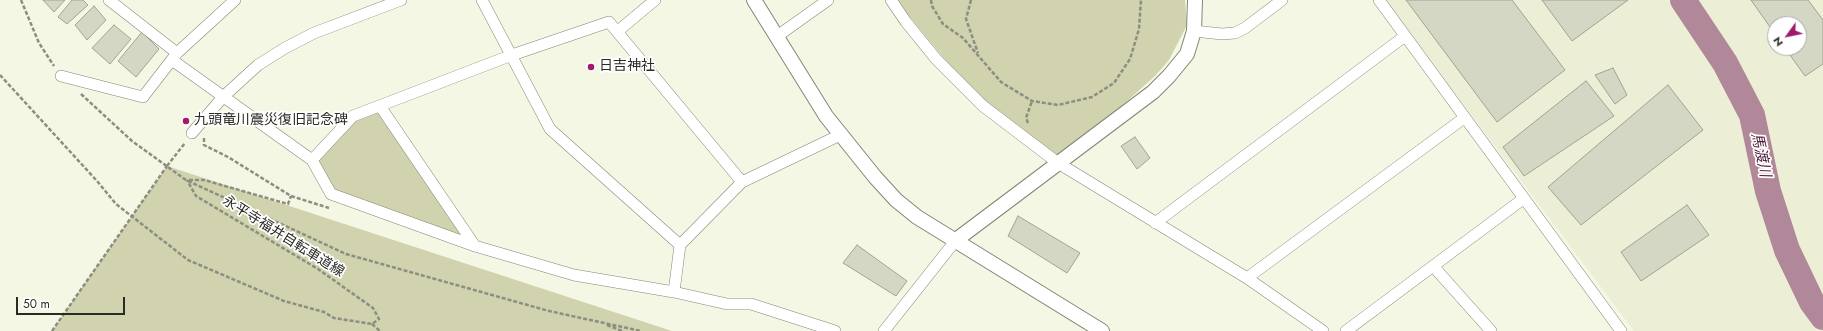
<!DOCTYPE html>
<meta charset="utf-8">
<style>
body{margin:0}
#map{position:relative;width:1823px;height:331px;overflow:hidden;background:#f5f7e5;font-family:Jost,sans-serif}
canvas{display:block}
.north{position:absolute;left:1767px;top:16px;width:40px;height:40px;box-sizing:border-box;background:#fff;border:1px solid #aaaaa7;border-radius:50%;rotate:237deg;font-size:11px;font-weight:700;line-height:16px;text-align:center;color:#2a2b24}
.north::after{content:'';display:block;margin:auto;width:14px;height:18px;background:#9f1a6b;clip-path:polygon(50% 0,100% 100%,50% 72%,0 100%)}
.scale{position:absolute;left:16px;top:297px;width:109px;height:18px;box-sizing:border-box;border:2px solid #2a2b24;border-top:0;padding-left:5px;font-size:12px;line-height:14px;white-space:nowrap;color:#2a2b24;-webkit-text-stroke:3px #fff;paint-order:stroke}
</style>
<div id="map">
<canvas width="1823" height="331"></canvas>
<div class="north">N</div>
<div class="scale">50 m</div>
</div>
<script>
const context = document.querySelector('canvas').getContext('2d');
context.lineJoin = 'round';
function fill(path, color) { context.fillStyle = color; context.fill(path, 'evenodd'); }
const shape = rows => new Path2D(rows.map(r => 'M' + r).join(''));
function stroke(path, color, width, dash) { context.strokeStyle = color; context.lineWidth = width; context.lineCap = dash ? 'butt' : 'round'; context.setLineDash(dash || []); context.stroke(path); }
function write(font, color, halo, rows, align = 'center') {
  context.font = font + ' Jost,"Noto Sans JP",sans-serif'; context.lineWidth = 3.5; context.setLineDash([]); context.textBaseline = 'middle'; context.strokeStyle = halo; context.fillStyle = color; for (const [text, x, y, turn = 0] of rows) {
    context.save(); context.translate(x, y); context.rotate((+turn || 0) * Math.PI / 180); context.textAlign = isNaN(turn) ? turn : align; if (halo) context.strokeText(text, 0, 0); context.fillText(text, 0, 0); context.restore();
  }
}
const built = shape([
 [1385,0,1823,0,1823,331,1634,331],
 [1775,24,1799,24,1799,48,1775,48]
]);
const green = shape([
 [896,0,1185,0,1187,25,1169,60,1155,76,1058,163,983,106],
 [380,106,466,243,333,191,312,160,353,116],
 [167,166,672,331,52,331]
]);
const river = shape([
 [1683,0,1725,63,1752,115,1768,191,1787,250,1812,302,1823,317]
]);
const building = shape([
 [43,0,65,0,54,12,43,0],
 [72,0,83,0,88,5,67,24,58,17,72,0],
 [1406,0,1512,0,1565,70,1497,122,1406,0],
 [1542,0,1628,0,1572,41,1542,0],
 [1751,0,1808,0,1823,20,1823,64,1805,76,1785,48,1799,48,1799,24,1775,24,1775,34,1751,0],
 [94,6,106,20,87,40,75,25,94,6],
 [114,25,131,39,110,64,92,48,114,25],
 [142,32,159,49,136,77,118,61,142,32],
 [1613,68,1627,95,1615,104,1595,75,1613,68],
 [1586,81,1614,116,1524,176,1503,147,1586,81],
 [1668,85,1703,130,1581,225,1548,187,1668,85],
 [1135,137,1150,158,1137,169,1121,146,1135,137],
 [1687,205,1709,235,1641,281,1621,252,1687,205],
 [1018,216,1080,253,1067,273,1008,236,1018,216],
 [857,245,907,281,896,296,843,263,857,245]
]);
const path = shape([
 [21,0,39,43,54,66],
 [931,0,932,6,943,24,963,38,1001,82,1032,101,1058,105,1092,97,1114,83,1130,59,1139,29,1141,0],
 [971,0,966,19,978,53],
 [0,75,97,181,116,204,188,260,284,301,324,312,334,318,372,324,379,319,373,308,318,269,196,196,187,180],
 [81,94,132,141,186,180,346,254,549,311,641,331],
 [1028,123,1026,118,1032,101],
 [204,138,204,145,228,157,291,196,329,208],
 [167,166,185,143],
 [189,180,204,180,288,204,291,196],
 [372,324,380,331],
 [607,325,622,331]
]);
const minor = shape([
 [109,0,177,53],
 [482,0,550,129,680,245],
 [891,0,906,22,936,59,983,106,1058,163,1247,278,1323,331],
 [1379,0,1621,331],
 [618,31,655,0],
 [1194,31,1222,34,1235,33,1245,28,1282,0],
 [776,37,828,0],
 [172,60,312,160,331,194,475,246,574,275,674,292,727,304,751,304,835,331],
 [61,76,143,97,177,53,235,0],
 [380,106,475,246],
 [192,133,223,97,258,65,285,48,314,33,401,0],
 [312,160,353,116,512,55,609,22,742,182],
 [1155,223,1405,36],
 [1433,266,1491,331],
 [1247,278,1464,118],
 [674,292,680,245,742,182,840,135],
 [884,331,956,240],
 [1346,331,1523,199]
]);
const tertiary = shape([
 [754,0,826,116,875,177,896,200,917,217,1102,331],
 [956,240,1153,92,1169,76,1187,54,1194,31,1195,0]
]);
const pathBridge = shape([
 [52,331,167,166]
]);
const markers = [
 [591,67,4,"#9f1a6b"],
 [186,121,4,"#9f1a6b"]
];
const poiNames = [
 ["日吉神社",599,67],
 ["九頭竜川震災復旧記念碑",194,121]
];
const streetNames = [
 ["永平寺福井自転車道線",283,237,32]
];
const waterNames = [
 ["馬渡川",1760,155,78]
];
fill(built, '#ecefd5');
fill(green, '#d0d3ae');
stroke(river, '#b1879a', 26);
fill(building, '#d5d7c5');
stroke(building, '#a2a393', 1);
stroke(minor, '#848676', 12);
stroke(tertiary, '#848676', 16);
stroke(path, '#8d8e82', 2.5, [4, 2]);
stroke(minor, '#fff', 11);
stroke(tertiary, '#fff', 14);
stroke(pathBridge, '#8d8e82', 2.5, [4, 2]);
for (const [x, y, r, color] of markers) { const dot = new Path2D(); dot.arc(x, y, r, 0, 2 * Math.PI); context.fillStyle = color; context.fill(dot); stroke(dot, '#fff', 1.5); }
write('14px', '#2a2b24', '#fff', poiNames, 'left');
write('14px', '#2a2b24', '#fff', streetNames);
write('italic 15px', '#511b38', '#fff', waterNames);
</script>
